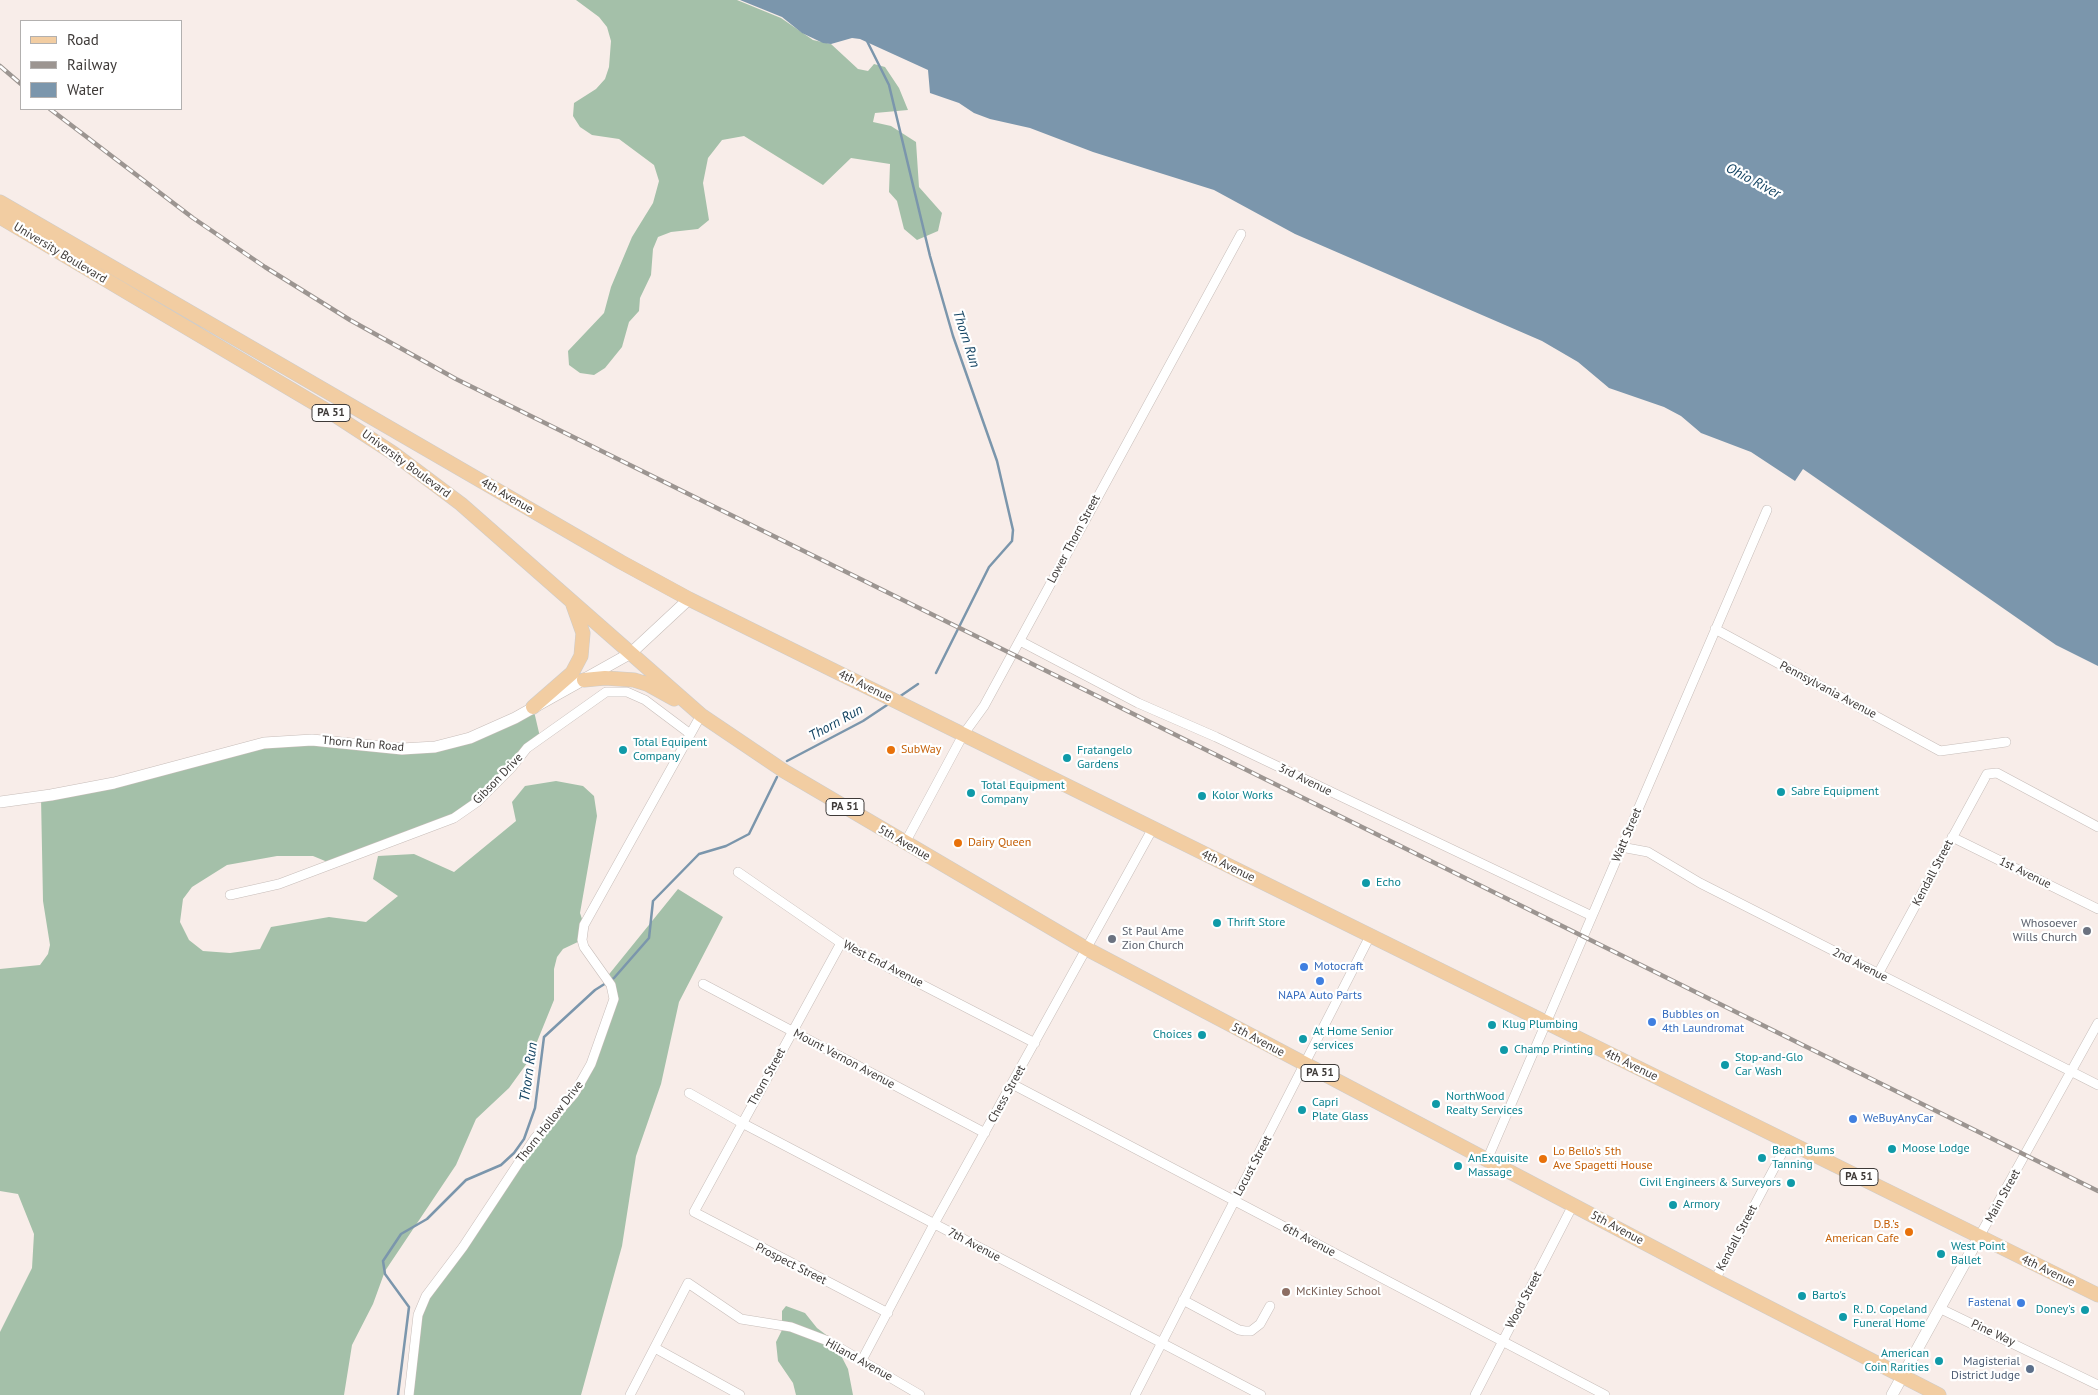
<!DOCTYPE html>
<style>
body{margin:0}
#map{position:relative;width:2098px;height:1395px;overflow:hidden;background:#f8ede9;font-family:"PT Sans",sans-serif}
canvas{display:block}
.legend{position:absolute;left:20px;top:20px;width:162px;height:90px;box-sizing:border-box;background:#fff;border:1px solid #b2b0af;margin:0;padding:6px 9px;list-style:none;font-size:15px;color:#3e3a38}
.legend li{display:flex;align-items:center;gap:10px;height:25px}
.legend b{width:25px;border:1px solid #b2b0af}
</style>
<div id="map">
<canvas width="2098" height="1395"></canvas>
<ul class="legend">
<li><b style="height:6px;background:#f2cda2"></b>Road</li>
<li><b style="height:6px;background:#9c9591"></b>Railway</li>
<li><b style="height:14px;background:#7b96ac"></b>Water</li>
</ul>
</div>
<script>
const context = document.querySelector('canvas').getContext('2d');
context.lineJoin = 'round';
function fill(path, color) { context.fillStyle = color; context.fill(path, 'evenodd'); }
const shape = rows => new Path2D(rows.map(r => 'M' + r).join(''));
function stroke(path, color, width, dash) { context.strokeStyle = color; context.lineWidth = width; context.lineCap = dash ? 'butt' : 'round'; context.setLineDash(dash || []); context.stroke(path); }
function write(font, color, halo, rows, align = 'center') {
  context.font = font + ' "PT Sans",sans-serif'; context.lineWidth = 4.5; context.setLineDash([]); context.textBaseline = 'middle'; context.strokeStyle = halo; context.fillStyle = color; for (const [text, x, y, turn = 0] of rows) {
    context.save(); context.translate(x, y); context.rotate((+turn || 0) * Math.PI / 180); context.textAlign = isNaN(turn) ? turn : align; if (halo) context.strokeText(text, 0, 0); context.fillText(text, 0, 0); context.restore();
  }
}
const forest = shape([
 [576,0,737,0,781,18,813,40,831,44,858,69,868,71,874,64,885,67,899,88,908,110,875,113,873,122,891,126,916,142,919,187,942,213,938,231,917,240,904,229,897,201,889,192,890,164,851,158,823,185,744,136,722,140,708,158,703,183,709,220,698,229,671,232,658,237,653,249,651,275,640,298,639,311,629,322,622,347,605,368,594,375,580,373,569,365,568,351,604,313,611,287,632,237,653,203,659,181,654,165,619,139,592,135,580,127,573,116,574,103,596,89,605,79,609,67,611,41,607,27,599,17],
 [533,707,540,737,466,811,330,863,313,856,277,856,227,865,192,887,183,899,180,922,189,940,203,951,230,953,260,949,271,927,329,917,366,922,398,896,373,879,378,856,414,854,454,872,516,821,512,802,525,786,556,781,583,786,594,796,597,816,580,913,584,925,582,940,563,949,557,957,554,969,554,1000,530,1059,509,1088,476,1119,456,1165,385,1271,373,1304,352,1345,344,1395,0,1395,0,1332,32,1268,34,1234,18,1194,0,1191,0,969,40,965,48,954,50,945,43,901,41,797,264,743,435,747],
 [678,889,723,917,679,1002,661,1084,636,1156,622,1246,581,1395,409,1395,418,1315,510,1174,574,1094,612,1008,606,978],
 [786,1306,805,1313,817,1328,833,1340,848,1369,853,1395,796,1395,793,1383,778,1361,776,1342,782,1330,782,1311]
]);
const water = shape([
 [740,0,2098,0,2098,666,2056,645,1803,469,1795,481,1751,452,1701,433,1681,416,1664,407,1609,388,1578,362,1542,341,1295,234,1214,190,1093,152,1030,128,990,119,974,113,959,103,930,93,928,70,860,39,852,38,831,44,823,43,802,33,782,17]
]);
const stream = shape([
 [866,39,889,85,930,256,953,336,997,461,1013,530,1012,541,989,567,936,673],
 [899,697,918,684],
 [787,761,863,721,890,703],
 [398,1395,409,1307,385,1274,383,1261,401,1234,427,1219,466,1180,501,1165,514,1153,524,1139,535,1108,544,1037,595,990,614,978,649,938,653,901,699,854,726,846,749,834,777,777]
]);
const minor = shape([
 [1715,629,1940,751,2006,742],
 [1020,641,1138,703,1216,737,1592,916],
 [1952,837,2098,909],
 [905,843,963,735,984,706,1241,234],
 [1621,847,1648,852,1700,883,2098,1085],
 [738,872,841,943,1035,1043],
 [230,895,279,884,454,818,477,802,512,767,527,748,606,692,627,692,645,700,689,733],
 [841,943,694,1212,888,1313],
 [1878,974,1987,774,1997,773,2098,827],
 [703,984,985,1133],
 [1012,1084,1605,1395],
 [689,1093,742,1123,1261,1395],
 [1487,1160,1767,510],
 [1979,1237,2098,1023],
 [1715,1280,1788,1142],
 [1183,1300,1239,1330,1245,1331,1251,1331,1260,1324,1270,1306],
 [1941,1309,2098,1385],
 [655,1348,740,1395],
 [862,1360,934,1224,1153,828],
 [409,1395,418,1315,426,1296,463,1247,535,1138,574,1094,591,1064,614,999,611,985,584,947,582,940,584,925,701,715],
 [630,1395,688,1283,741,1319,791,1327,828,1341,920,1395],
 [1135,1395,1370,936],
 [1475,1395,1573,1205]
]);
const tertiary = shape([
 [0,802,51,795,114,783,264,743,312,740,402,749,435,747,470,738,515,718,631,653,689,599],
 [1892,1395,1979,1237]
]);
const primary = shape([
 [0,202,621,562,689,599,2098,1295],
 [0,217,336,416,393,453,461,504,701,715,784,771,1087,949,1715,1280,1939,1395],
 [584,680,605,678,634,680,647,684,674,699],
 [533,707,572,673,581,656,583,633,573,605]
]);
const rail = shape([
 [0,66,21,84],
 [50,109,193,218,265,267,350,320,456,379,2098,1191]
]);
const markers = [
 [623,750,5,"#0f9aa8"],
 [891,750,5,"#e8710a"],
 [1067,758,5,"#0f9aa8"],
 [1781,792,5,"#0f9aa8"],
 [971,793,5,"#0f9aa8"],
 [1202,796,5,"#0f9aa8"],
 [958,843,5,"#e8710a"],
 [1366,883,5,"#0f9aa8"],
 [1217,923,5,"#0f9aa8"],
 [2087,931,5,"#6b7280"],
 [1112,939,5,"#6b7280"],
 [1304,967,5,"#3f7fe0"],
 [1320,981,5,"#3f7fe0"],
 [1652,1022,5,"#3f7fe0"],
 [1492,1025,5,"#0f9aa8"],
 [1202,1035,5,"#0f9aa8"],
 [1303,1039,5,"#0f9aa8"],
 [1504,1050,5,"#0f9aa8"],
 [1725,1065,5,"#0f9aa8"],
 [1436,1104,5,"#0f9aa8"],
 [1302,1110,5,"#0f9aa8"],
 [1853,1119,5,"#3f7fe0"],
 [1892,1149,5,"#0f9aa8"],
 [1762,1158,5,"#0f9aa8"],
 [1543,1159,5,"#e8710a"],
 [1458,1166,5,"#0f9aa8"],
 [1791,1183,5,"#0f9aa8"],
 [1673,1205,5,"#0f9aa8"],
 [1909,1232,5,"#e8710a"],
 [1941,1254,5,"#0f9aa8"],
 [1286,1292,5,"#8d6e63"],
 [1802,1296,5,"#0f9aa8"],
 [2021,1303,5,"#3f7fe0"],
 [2085,1310,5,"#0f9aa8"],
 [1843,1317,5,"#0f9aa8"],
 [1939,1361,5,"#0f9aa8"],
 [2030,1369,5,"#5c6f8a"]
];
const shields = [
 [331,413,38],
 [845,807,38],
 [1320,1073,38],
 [1859,1177,38]
];
const shieldNames = [
 ["PA 51",331,413],
 ["PA 51",845,807],
 ["PA 51",1320,1073],
 ["PA 51",1859,1177]
];
const streetNames = [
 ["University Boulevard",60,253,31],
 ["University Boulevard",406,464,36],
 ["4th Avenue",507,496,30],
 ["Lower Thorn Street",1074,539,-62],
 ["4th Avenue",865,686,26],
 ["Pennsylvania Avenue",1828,690,28],
 ["Thorn Run Road",363,744,5],
 ["Gibson Drive",498,779,-46],
 ["3rd Avenue",1305,780,26],
 ["Watt Street",1627,835,-67],
 ["5th Avenue",904,843,30],
 ["4th Avenue",1228,866,26],
 ["Kendall Street",1933,873,-62],
 ["1st Avenue",2025,873,26],
 ["West End Avenue",883,964,27],
 ["2nd Avenue",1860,965,27],
 ["5th Avenue",1258,1040,28],
 ["Mount Vernon Avenue",844,1059,28],
 ["4th Avenue",1631,1065,26],
 ["Thorn Street",767,1077,-61],
 ["Chess Street",1007,1094,-61],
 ["Thorn Hollow Drive",550,1122,-52],
 ["Locust Street",1253,1166,-62],
 ["Main Street",2003,1196,-61],
 ["5th Avenue",1617,1228,28],
 ["Kendall Street",1737,1238,-62],
 ["6th Avenue",1309,1240,28],
 ["7th Avenue",974,1245,28],
 ["Prospect Street",791,1264,27],
 ["4th Avenue",2048,1271,26],
 ["Wood Street",1524,1300,-62],
 ["Pine Way",1993,1333,25],
 ["Hiland Avenue",859,1360,29]
];
const cultureNames = [
 ["Total Equipent",633,743],
 ["Company",633,757],
 ["Fratangelo",1077,751],
 ["Gardens",1077,765],
 ["Total Equipment",981,786],
 ["Company",981,800],
 ["Sabre Equipment",1791,792],
 ["Kolor Works",1212,796],
 ["Echo",1376,883],
 ["Thrift Store",1227,923],
 ["Klug Plumbing",1502,1025],
 ["At Home Senior",1313,1032],
 ["services",1313,1046],
 ["Choices",1192,1035,"right"],
 ["Champ Printing",1514,1050],
 ["Stop-and-Glo",1735,1058],
 ["Car Wash",1735,1072],
 ["NorthWood",1446,1097],
 ["Realty Services",1446,1111],
 ["Capri",1312,1103],
 ["Plate Glass",1312,1117],
 ["Moose Lodge",1902,1149],
 ["Beach Bums",1772,1151],
 ["Tanning",1772,1165],
 ["AnExquisite",1468,1159],
 ["Massage",1468,1173],
 ["Civil Engineers & Surveyors",1781,1183,"right"],
 ["Armory",1683,1205],
 ["West Point",1951,1247],
 ["Ballet",1951,1261],
 ["Barto's",1812,1296],
 ["R. D. Copeland",1853,1310],
 ["Funeral Home",1853,1324],
 ["Doney's",2075,1310,"right"],
 ["American",1929,1354,"right"],
 ["Coin Rarities",1929,1368,"right"]
];
const foodNames = [
 ["SubWay",901,750],
 ["Dairy Queen",968,843],
 ["Lo Bello's 5th",1553,1152],
 ["Ave Spagetti House",1553,1166],
 ["D.B.'s",1899,1225,"right"],
 ["American Cafe",1899,1239,"right"]
];
const worshipNames = [
 ["Whosoever",2077,924],
 ["Wills Church",2077,938],
 ["St Paul Ame",1122,932,"left"],
 ["Zion Church",1122,946,"left"]
];
const shopNames = [
 ["Motocraft",1314,967],
 ["NAPA Auto Parts",1320,996,"center"],
 ["Bubbles on",1662,1015],
 ["4th Laundromat",1662,1029],
 ["WeBuyAnyCar",1863,1119],
 ["Fastenal",2011,1303,"right"]
];
const educationNames = [
 ["McKinley School",1296,1292]
];
const serviceNames = [
 ["Magisterial",2020,1362],
 ["District Judge",2020,1376]
];
const waterNames = [
 ["Ohio River",1753,181,28],
 ["Thorn Run",966,339,72],
 ["Thorn Run",836,723,-29],
 ["Thorn Run",529,1072,-82]
];
fill(forest, '#a4c0a9');
fill(water, '#7b96ac');
stroke(stream, '#7b96ac', 2.5);
stroke(minor, '#c7bdb9', 10);
stroke(tertiary, '#c7bdb9', 12);
stroke(primary, '#cdcccb', 15);
stroke(minor, '#fff', 9);
stroke(tertiary, '#fff', 11);
stroke(primary, '#f2cda2', 14);
stroke(rail, '#9c9591', 4.5);
stroke(rail, '#fff', 2.5, [8]);
for (const [x, y, r, color] of markers) { const dot = new Path2D(); dot.arc(x, y, r, 0, 2 * Math.PI); context.fillStyle = color; context.fill(dot); stroke(dot, '#fff', 2); }
for (const [x, y, w] of shields) { const box = new Path2D(); box.roundRect(x - w / 2, y - 8.5, w, 17, 4); context.fillStyle = '#fff'; context.fill(box); stroke(box, '#3e3a38', 1); }
write('bold 11px', '#3e3a38', null, shieldNames);
write('12px', '#3e3a38', '#fff', streetNames);
write('12px', '#0d838f', '#fff', cultureNames, 'left');
write('12px', '#c56008', '#fff', foodNames, 'left');
write('12px', '#5b616d', '#fff', worshipNames, 'right');
write('12px', '#366cbe', '#fff', shopNames, 'left');
write('12px', '#785e54', '#fff', educationNames, 'left');
write('12px', '#4e5e75', '#fff', serviceNames, 'right');
write('italic 14px', '#134362', '#fff', waterNames);
</script>
